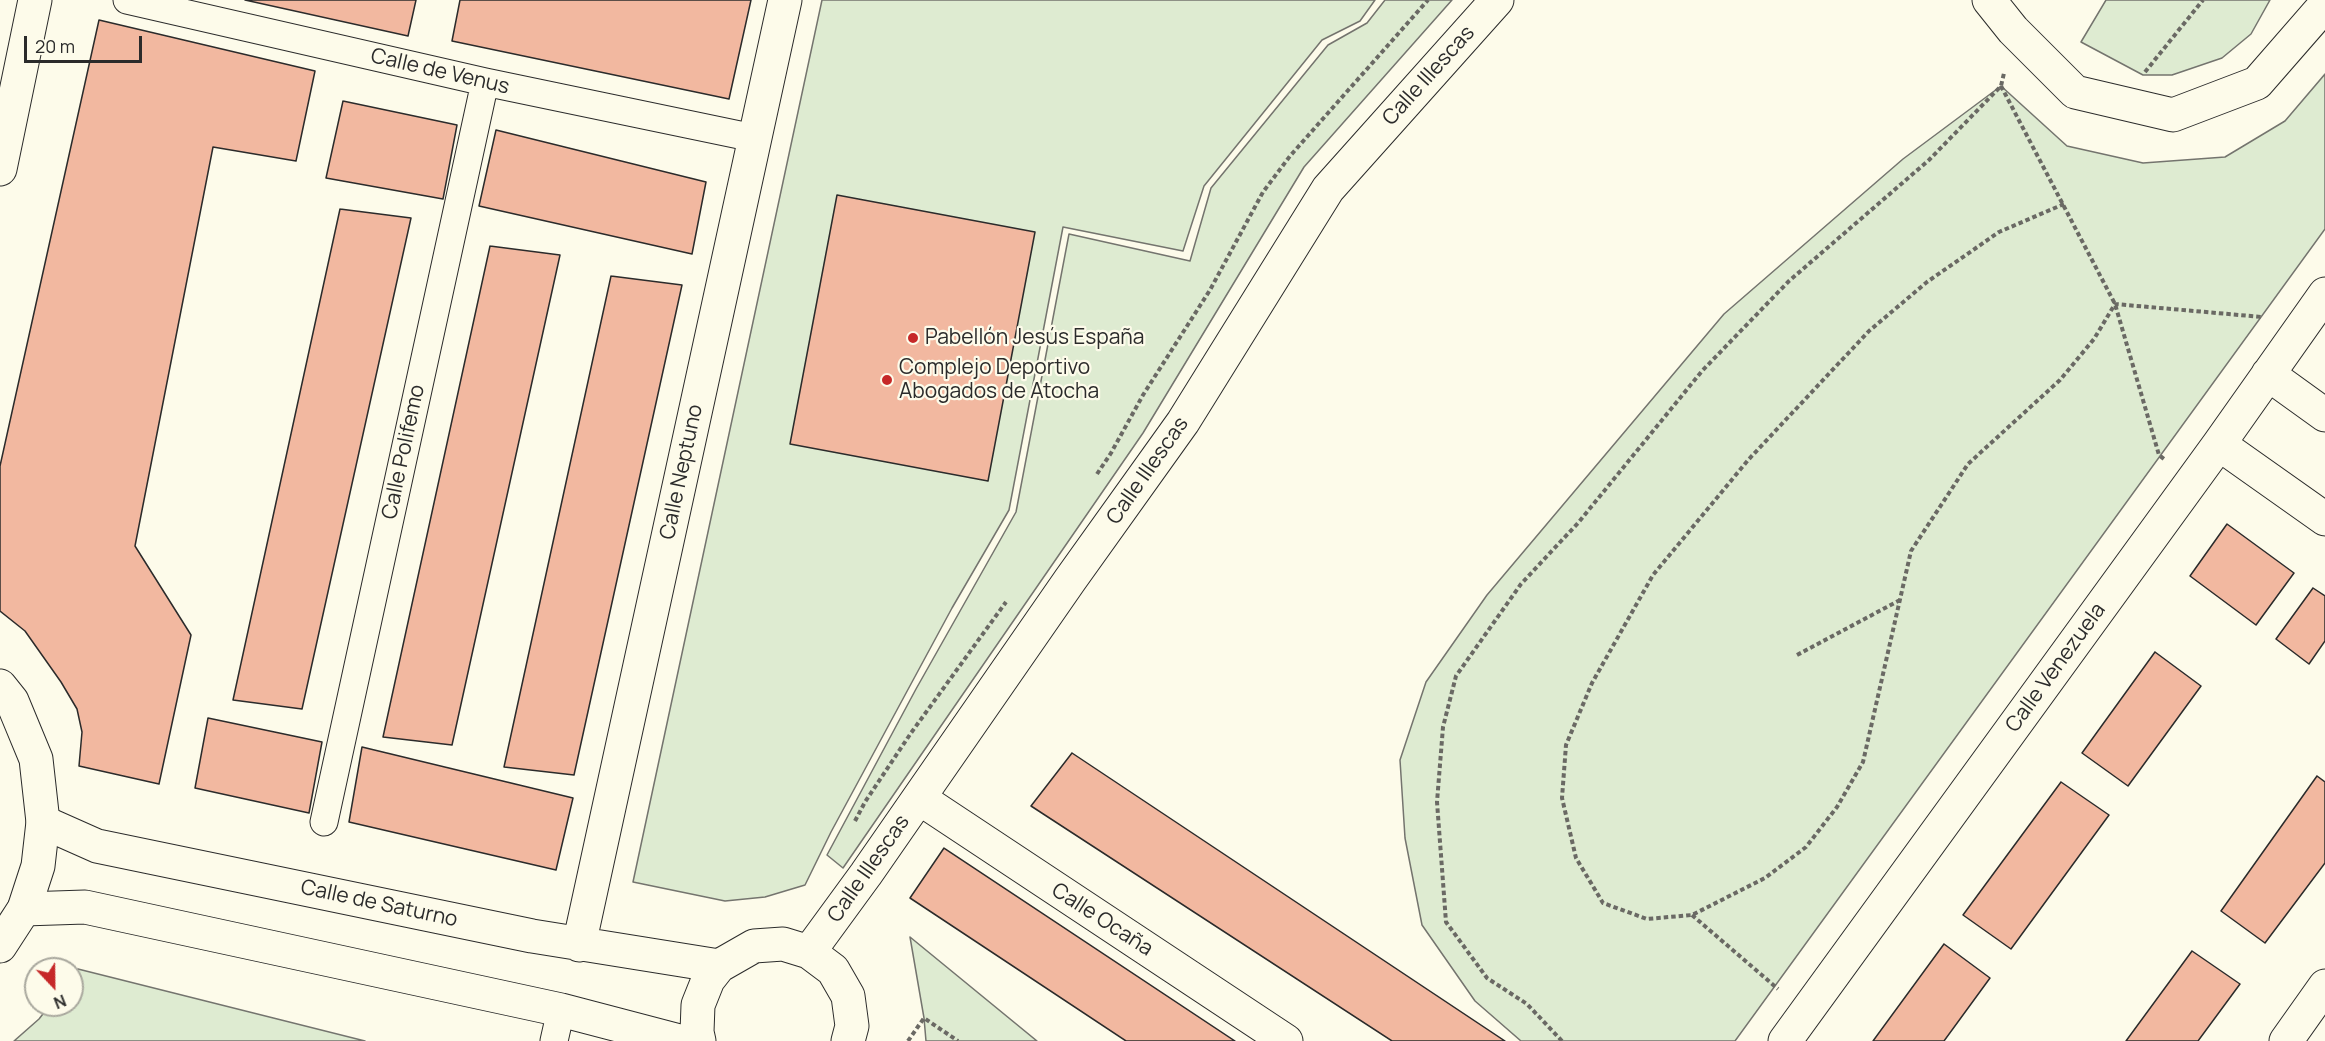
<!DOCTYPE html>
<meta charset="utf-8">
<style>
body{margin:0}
#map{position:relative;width:2325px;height:1041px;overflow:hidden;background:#fdfbea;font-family:Manrope,sans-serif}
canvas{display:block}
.north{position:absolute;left:24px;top:957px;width:60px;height:60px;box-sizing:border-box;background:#fdfbea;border:2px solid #a9a89e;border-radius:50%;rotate:158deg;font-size:16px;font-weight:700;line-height:24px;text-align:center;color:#2b2b2b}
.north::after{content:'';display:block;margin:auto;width:21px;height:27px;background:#c62828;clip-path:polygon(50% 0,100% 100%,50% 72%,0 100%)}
.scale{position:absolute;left:24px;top:36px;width:118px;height:27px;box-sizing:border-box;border:3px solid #2b2b2b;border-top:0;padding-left:8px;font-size:18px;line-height:21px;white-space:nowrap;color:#2b2b2b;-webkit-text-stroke:4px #fdfbea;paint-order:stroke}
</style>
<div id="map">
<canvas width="2325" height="1041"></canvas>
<div class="north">N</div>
<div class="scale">20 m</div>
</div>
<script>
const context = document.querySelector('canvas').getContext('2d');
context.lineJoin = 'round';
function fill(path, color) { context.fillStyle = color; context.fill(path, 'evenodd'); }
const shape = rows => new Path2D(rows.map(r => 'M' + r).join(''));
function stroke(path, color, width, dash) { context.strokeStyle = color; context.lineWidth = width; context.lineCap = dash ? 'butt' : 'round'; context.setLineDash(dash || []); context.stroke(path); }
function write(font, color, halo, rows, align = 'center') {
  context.font = font + ' Manrope,sans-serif'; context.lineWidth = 4.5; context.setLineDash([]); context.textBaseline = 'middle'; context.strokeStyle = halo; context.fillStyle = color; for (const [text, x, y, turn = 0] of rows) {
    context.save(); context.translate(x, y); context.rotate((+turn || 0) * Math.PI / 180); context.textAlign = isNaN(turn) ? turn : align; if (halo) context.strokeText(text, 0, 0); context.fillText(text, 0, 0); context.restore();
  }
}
const green = shape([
 [822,0,1375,0,1360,21,1322,40,1204,186,1183,251,1063,227,1009,510,952,608,831,832,805,885,765,897,725,901,633,882,822,0],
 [1385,0,1452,0,1304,167,1143,433,843,868,827,855,916,689,1016,512,1069,234,1190,261,1211,188,1328,45,1367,23,1385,0],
 [2106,0,2270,0,2251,34,2222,58,2172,75,2143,75,2081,42,2106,0],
 [2325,74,2325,229,1735,1041,1521,1041,1475,1001,1422,925,1405,838,1400,760,1426,682,1487,595,1724,314,1903,159,2001,86,2067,146,2143,163,2225,157,2285,121,2325,74],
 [910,937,1037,1041,926,1041,924,1018,910,937],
 [78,969,365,1041,14,1041,39,1019,50,1005,72,1005,72,977,78,969]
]);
const building = shape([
 [245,0,416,0,408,36,245,0],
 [460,0,751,0,729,99,452,41,460,0],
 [99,20,315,71,296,161,213,147,135,546,191,635,159,784,79,766,82,732,77,709,61,682,25,631,0,611,0,466,99,20],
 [343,101,457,125,443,199,326,178,343,101],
 [496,130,706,182,692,254,479,206,496,130],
 [837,195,1035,232,988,481,790,444,837,195],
 [340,209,411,218,302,709,233,700,340,209],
 [490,246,560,255,452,745,383,737,490,246],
 [611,276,682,285,574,775,504,767,611,276],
 [2227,524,2294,573,2256,625,2190,576,2227,524],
 [2313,588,2325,596,2325,641,2309,664,2276,639,2313,588],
 [2155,652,2201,686,2128,786,2082,753,2155,652],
 [208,718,322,742,309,813,195,788,208,718],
 [362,747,573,798,556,870,349,822,362,747],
 [1072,753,1505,1041,1392,1041,1031,806,1072,753],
 [2317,776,2325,782,2325,863,2265,943,2221,911,2317,776],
 [2061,782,2109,815,2011,949,1963,915,2061,782],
 [944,848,1235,1041,1126,1041,910,898,944,848],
 [1944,944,1990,978,1944,1041,1873,1041,1944,944],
 [2192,951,2240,984,2198,1041,2126,1041,2192,951]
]);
const path = shape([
 [2145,72,2203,0],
 [2001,86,2115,304,2159,455,2164,459],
 [2064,204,1999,232,1927,282,1869,331,1749,459,1653,575,1592,683,1566,745,1562,798,1576,858,1603,903,1647,919,1692,915,1765,878,1806,847,1837,807,1863,762,1911,551,1968,464,2060,380,2094,339,2115,304,2262,317],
 [1097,474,1111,453,1143,395,1210,290,1263,192,1290,156,1428,0],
 [1797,655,1900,600],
 [855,821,865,802,911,733,1006,602],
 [1692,915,1778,989],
 [908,1041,924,1018,958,1041],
 [1562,1041,1527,1004,1487,978,1446,922,1437,802,1443,727,1456,676,1521,584,1578,523,1702,371,1789,281,1929,160,2001,86,2004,73]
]);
const pedestrian = shape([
 [127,0,485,82,754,138],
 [324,822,485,82],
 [554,1041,561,1010]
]);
const minor = shape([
 [1989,0,2013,30,2075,92,2173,115,2257,83,2325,5],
 [2268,374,2325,415],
 [2219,444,2325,519],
 [919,798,1286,1041],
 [43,822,97,846,532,936,719,966],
 [24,909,85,907,561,1010,679,1041],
 [579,945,785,0],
 [809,952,866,874,1070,580,1183,422,1328,189,1497,0],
 [699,1041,697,1032,698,1005,708,980,719,966,754,946,783,944,809,952,833,970,848,996,852,1026,848,1041],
 [1785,1041,2219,444,2325,294],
 [2286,1041,2325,986]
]);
const tertiary = shape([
 [0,169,35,0],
 [0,686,12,701,36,759,43,822,38,866,24,909,0,946]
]);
const markers = [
 [913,338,6,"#c62828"],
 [887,380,6,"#c62828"]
];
const streetNames = [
 ["Calle de Venus",440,72,13],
 ["Calle Illescas",1429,76,-48],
 ["Calle Polifemo",404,452,-78],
 ["Calle Illescas",1148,471,-55],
 ["Calle Neptuno",682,472,-78],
 ["Calle Venezuela",2056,668,-54],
 ["Calle Illescas",869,869,-55],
 ["Calle de Saturno",379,904,12],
 ["Calle Ocaña",1102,920,33]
];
const poiNames = [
 ["Pabellón Jesús España",925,338],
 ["Complejo Deportivo",899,368],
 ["Abogados de Atocha",899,392]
];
fill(green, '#deebd1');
stroke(green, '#74746e', 1.5);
fill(building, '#f2b8a0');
stroke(building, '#2b2b2b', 1.5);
stroke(pedestrian, '#2b2b2b', 29);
stroke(minor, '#2b2b2b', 35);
stroke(tertiary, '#2b2b2b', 35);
stroke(path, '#6a6964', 4, [4.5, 3]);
stroke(pedestrian, '#fdfbea', 27);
stroke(minor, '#fdfbea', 33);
stroke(tertiary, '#fdfbea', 33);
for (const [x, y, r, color] of markers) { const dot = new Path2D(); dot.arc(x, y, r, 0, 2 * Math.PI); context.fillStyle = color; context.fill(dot); stroke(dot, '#fdfbea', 2); }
write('21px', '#2b2b2b', '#fdfbea', streetNames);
write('21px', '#2b2b2b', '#fdfbea', poiNames, 'left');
</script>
